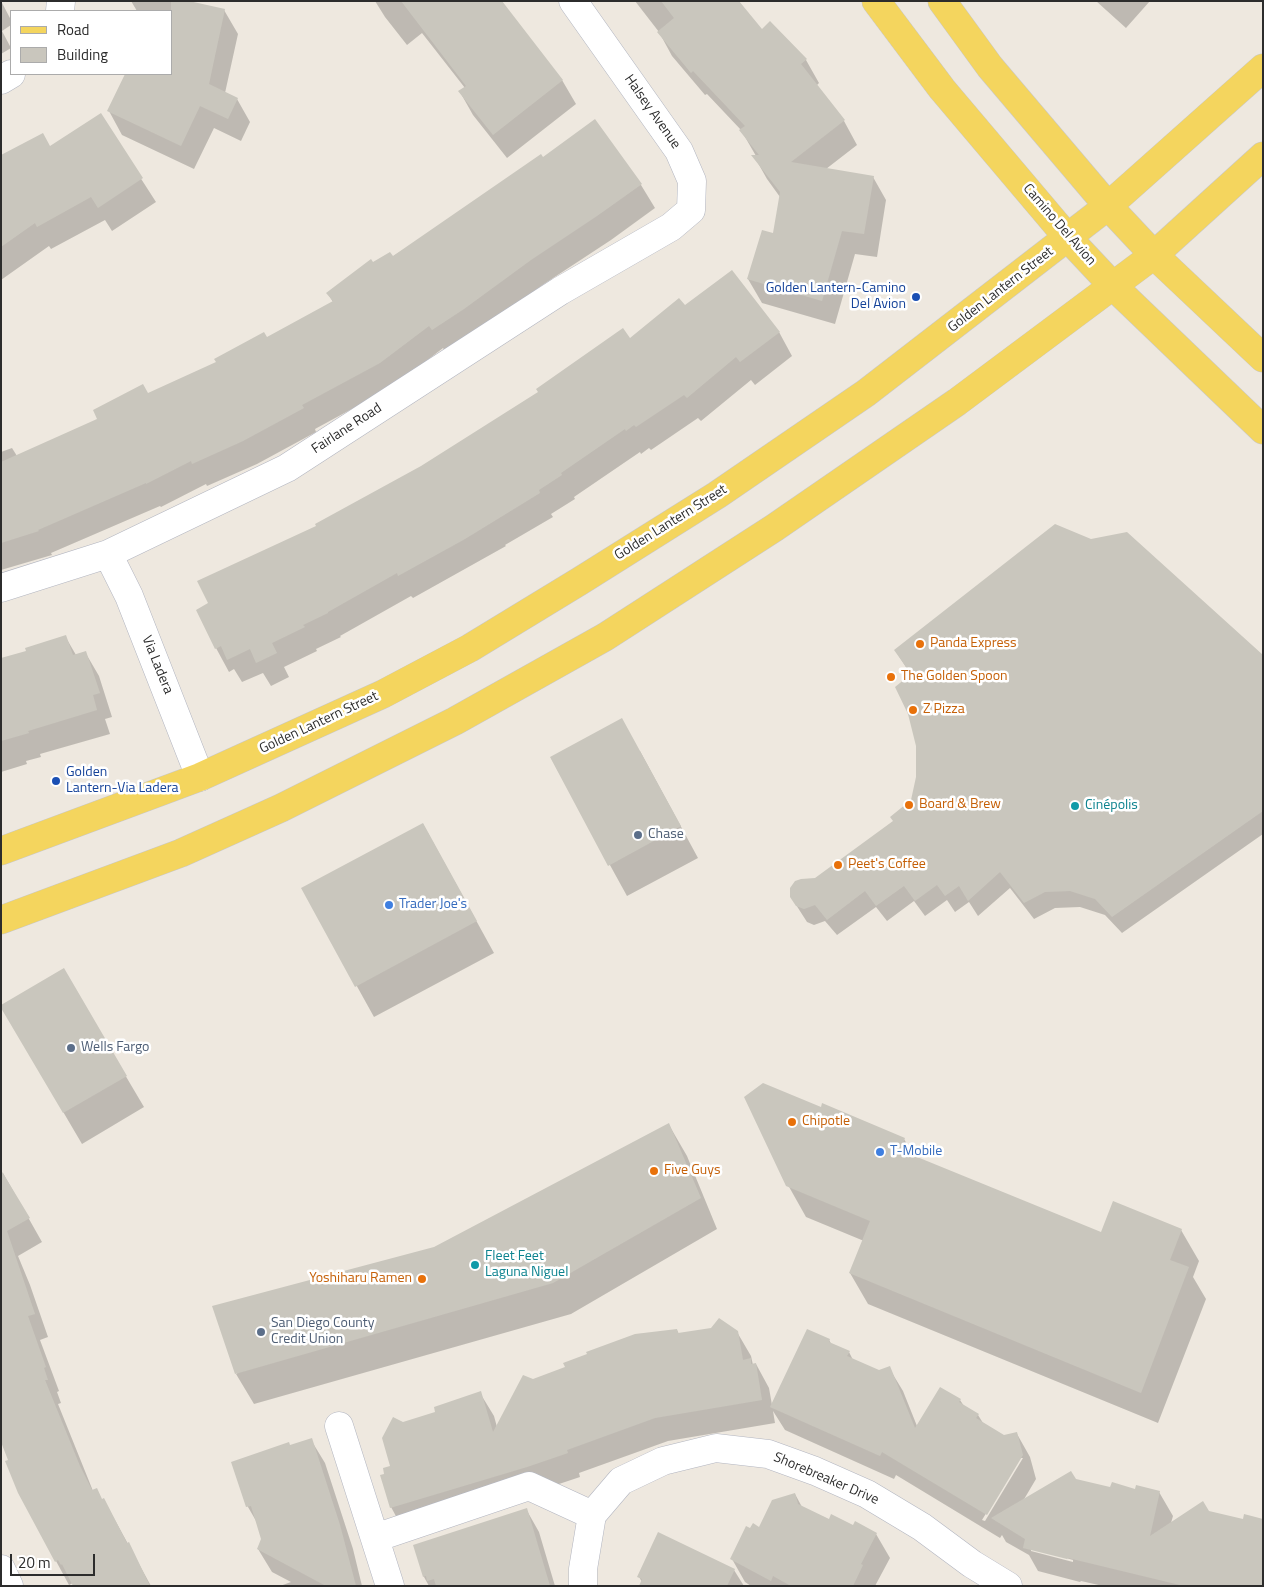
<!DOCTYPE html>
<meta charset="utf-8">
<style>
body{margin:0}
#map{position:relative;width:1264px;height:1587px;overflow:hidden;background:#eee8df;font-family:"Titillium Web",sans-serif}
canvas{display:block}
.frame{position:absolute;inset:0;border:2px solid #2c2c2c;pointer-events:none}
.legend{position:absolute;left:10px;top:10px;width:162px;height:65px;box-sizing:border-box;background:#fff;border:1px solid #ababab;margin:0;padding:6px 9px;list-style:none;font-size:15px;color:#2c2c2c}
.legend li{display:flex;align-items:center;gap:10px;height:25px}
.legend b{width:25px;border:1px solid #ababab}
.scale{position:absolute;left:10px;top:1554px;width:85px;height:22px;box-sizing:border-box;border:2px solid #2c2c2c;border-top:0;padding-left:6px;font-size:15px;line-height:18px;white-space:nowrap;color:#2c2c2c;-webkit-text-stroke:4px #fff;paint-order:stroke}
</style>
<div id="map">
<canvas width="1264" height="1587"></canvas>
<div class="frame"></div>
<ul class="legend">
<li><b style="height:6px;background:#f4d55e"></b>Road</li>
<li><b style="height:14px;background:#c9c6bd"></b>Building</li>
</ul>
<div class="scale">20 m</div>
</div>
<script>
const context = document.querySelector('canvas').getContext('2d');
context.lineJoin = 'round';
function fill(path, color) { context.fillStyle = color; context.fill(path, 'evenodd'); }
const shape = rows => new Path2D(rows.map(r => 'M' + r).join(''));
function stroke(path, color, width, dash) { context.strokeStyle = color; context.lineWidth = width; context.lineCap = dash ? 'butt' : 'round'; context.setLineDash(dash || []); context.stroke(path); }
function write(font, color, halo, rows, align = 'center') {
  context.font = font + ' "Titillium Web",sans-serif'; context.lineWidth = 5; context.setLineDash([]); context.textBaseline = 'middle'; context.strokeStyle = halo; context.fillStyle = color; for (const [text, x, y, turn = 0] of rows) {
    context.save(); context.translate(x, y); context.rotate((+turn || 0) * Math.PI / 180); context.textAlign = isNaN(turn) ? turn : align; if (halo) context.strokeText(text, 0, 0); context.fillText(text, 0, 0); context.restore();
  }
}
const shadow = shape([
 [1,1,11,20,11,25,2,31,11,48,1,54],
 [131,1,183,1,224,10,238,34,225,93,237,99,250,122,241,141,214,128,194,169,122,135,109,111,126,74,171,74,171,11,137,11],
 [375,1,500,1,562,80,576,104,507,158,473,115,460,92,465,88,422,33,407,45,385,17],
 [635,1,737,1,762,31,806,60,819,83,816,86,844,121,857,145,826,169,873,177,886,200,877,257,855,254,835,324,762,303,748,279,774,235,780,197,767,179,754,156,756,156,741,130,707,94,705,95,672,56,659,32],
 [1096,1,1150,1,1126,28],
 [100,115,156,202,112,231,105,220,51,249,49,246,1,280,1,156,50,147],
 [595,121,641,185,655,208,611,240,544,284,478,332,446,353,443,348,394,386,315,429,316,432,257,464,207,486,206,484,161,507,160,506,51,553,52,555,1,570,1,452,12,448,17,456,99,419,266,339,333,302,328,294,373,264,392,257,543,159],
 [684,307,779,332,792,356,755,385,751,380,701,421,698,418,651,450,649,448,641,454,640,452,574,497,575,499,551,514,553,517,505,545,506,546,413,598,411,596,340,636,341,637,316,649,317,651,284,667,289,677,271,686,263,673,242,682,234,669,229,672,216,648,317,526,421,467],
 [65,636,76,655,85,652,99,676,112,717,105,719,110,734,40,754,41,757,26,761,27,764,1,772,1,660,28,652],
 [895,650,1263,657,1263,834,1122,933,1105,915,1080,907,1055,908,1034,919,1010,888,978,916,969,902,955,912,947,900,925,916,914,901,887,921,876,907,837,935,825,921,814,925,807,922,791,897,894,821,912,801,917,777,917,746,911,675],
 [640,751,698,858,627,896,551,758],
 [423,824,494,953,374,1017,303,889],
 [63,970,144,1107,82,1144,1,1006],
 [821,1109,904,1139,915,1158,1101,1233,1181,1230,1199,1261,1193,1277,1206,1299,1158,1423,868,1304,850,1273,864,1241,806,1217,788,1185],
 [669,1125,687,1156,717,1229,571,1314,254,1404,236,1374,434,1248],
 [3,1173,42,1242,18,1256,30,1285,48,1337,40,1340,59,1391,57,1392,61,1403,58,1404,93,1491,102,1500,104,1500,151,1586,74,1586,73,1583,69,1585,56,1561,10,1461,1,1174],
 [677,1330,679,1334,737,1332,751,1356,753,1365,756,1364,769,1388,772,1405,829,1340,832,1345,849,1352,853,1360,879,1371,889,1368,903,1391,917,1426,960,1400,964,1406,978,1415,983,1423,1004,1436,1017,1434,1030,1457,1036,1479,1023,1501,1075,1480,1111,1489,1159,1492,1173,1516,1171,1523,1263,1586,1103,1586,1081,1581,1080,1582,1038,1571,1029,1555,1006,1542,1002,1535,1000,1538,896,1475,894,1479,785,1430,773,1411,775,1423,668,1441,579,1473,580,1477,541,1490,404,1531,391,1507,386,1474,392,1466,403,1424,437,1413,480,1393,494,1416,497,1427,533,1380],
 [1020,1458,1023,1458,985,1521,982,1520],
 [1031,1548,1073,1560,1073,1562,1031,1551],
 [311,1440,325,1463,353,1549,362,1586,280,1586,291,1582,272,1572,258,1549,263,1539,259,1526,248,1507,233,1463],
 [795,1494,802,1507,830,1520,876,1534,890,1558,875,1586,751,1586,745,1582,732,1559,759,1528],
 [526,1509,539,1532,555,1586,429,1586,424,1577,415,1546],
 [734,1570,744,1586,640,1586,642,1582,639,1577]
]);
const building = shape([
 [171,1,189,1,225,9,209,84,238,98,228,119,200,106,181,146,107,111,125,74,171,74],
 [401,1,502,1,563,80,493,135,458,91,466,86],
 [661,1,739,1,762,29,770,21,807,59,801,64,845,120,791,162,874,176,864,234,842,231,822,301,747,279,762,230,773,233,780,192,751,155,759,155,739,130,745,126,693,71,691,73,657,32,674,18],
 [101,113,143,178,98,208,91,197,37,227,35,223,1,247,1,155,43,133,50,146],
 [595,119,642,184,597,216,531,260,464,309,432,330,429,326,380,363,302,405,304,408,243,441,192,464,191,461,146,484,146,483,38,530,39,531,1,543,1,462,97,419,93,410,143,384,148,393,216,362,214,359,264,332,267,337,333,301,326,293,371,259,373,262,390,252,393,256,541,154,543,157],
 [732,270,780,332,740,362,736,357,687,398,684,395,636,427,634,425,626,431,625,429,561,473,562,475,539,490,540,493,465,539,398,576,397,573,328,612,328,613,303,625,305,627,272,643,277,653,256,663,250,649,227,660,221,646,215,649,196,610,208,603,197,581,316,526,315,524,421,466,538,392,536,389,623,328,630,338,679,298,685,305],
 [1055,524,1091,539,1127,532,1263,655,1263,811,1112,917,1095,899,1070,891,1045,892,1024,903,1000,872,968,901,959,886,945,896,937,885,915,901,904,886,876,906,865,891,827,920,815,905,804,909,796,906,790,897,790,888,795,881,801,879,815,878,893,821,890,817,911,800,916,777,916,746,908,714,895,687,911,674,894,650],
 [66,635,73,655,86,651,100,693,93,695,97,710,28,731,29,733,1,741,1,658,26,651,25,648],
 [622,718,681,826,608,866,550,757],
 [423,823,477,921,355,987,301,888],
 [64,968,127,1076,63,1113,1,1008,1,1005],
 [763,1083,821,1107,822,1103,905,1138,900,1150,1101,1232,1113,1201,1182,1229,1170,1260,1189,1267,1141,1393,849,1273,870,1221,786,1186,744,1097],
 [669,1123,701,1198,553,1283,235,1374,212,1306,434,1247],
 [1,1170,30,1218,7,1231,35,1314,28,1316,46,1367,44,1368,48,1380,45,1380,80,1466,92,1490,97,1488,102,1499,104,1498,127,1543,129,1542,150,1586,73,1586,62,1564,61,1565,58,1560,55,1562,18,1493,5,1461,8,1460,1,1442],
 [719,1318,738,1331,743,1360,751,1358,751,1364,756,1363,762,1400,655,1418,567,1450,568,1453,527,1467,390,1508,380,1475,384,1474,383,1468,390,1466,382,1438,393,1417,403,1422,435,1412,434,1407,481,1391,493,1432,523,1375,533,1379,565,1367,563,1363,587,1354,586,1352,635,1334,677,1329,678,1333,711,1328],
 [807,1329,830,1339,829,1342,850,1351,847,1356,879,1370,890,1366,915,1428,940,1387,961,1399,959,1402,979,1414,976,1418,1004,1435,1017,1432,1023,1455,987,1515,882,1452,880,1456,770,1407],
 [312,1438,340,1525,356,1586,326,1586,257,1549,261,1539,251,1506,246,1507,231,1462,289,1442,290,1445],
 [1071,1471,1076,1479,1110,1487,1112,1482,1135,1489,1136,1485,1160,1491,1150,1536,1203,1501,1209,1511,1243,1519,1244,1514,1263,1519,1263,1586,1184,1586,1068,1558,1067,1559,1023,1548,1025,1539,991,1518],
 [795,1493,798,1504,829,1519,831,1514,853,1525,855,1521,877,1533,861,1564,863,1565,853,1586,791,1586,773,1576,771,1581,730,1559,746,1526,750,1528,753,1523,759,1527,772,1500],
 [527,1508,550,1586,436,1586,434,1579,427,1581,426,1576,423,1577,413,1545],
 [658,1532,735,1569,727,1586,639,1586,642,1579,637,1577]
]);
const minor = shape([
 [60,11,61,1],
 [1,80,11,74],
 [108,554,129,596,200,777],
 [1,588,108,554,287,468,560,291,671,227,691,210,692,181,679,151,573,1],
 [339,1426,390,1586],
 [375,1538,529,1486,592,1515],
 [1,1569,9,1586],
 [583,1586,583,1569,592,1515,621,1481,663,1461,716,1448,768,1454,815,1471,867,1494,922,1527,972,1564,1008,1586]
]);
const major = shape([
 [876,1,942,89,1068,238,1113,286,1263,430],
 [942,1,990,67,1108,206,1154,255,1263,358],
 [1,851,200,777,383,694,470,648,580,581,717,495,866,393,1108,206,1263,68],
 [1,920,181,853,281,808,455,721,605,637,774,528,957,402,1154,255,1263,156]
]);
const markers = [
 [916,297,5,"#1a4fb4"],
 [920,644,5,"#e8710a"],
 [891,677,5,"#e8710a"],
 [913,710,5,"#e8710a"],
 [56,781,5,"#1a4fb4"],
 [909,805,5,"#e8710a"],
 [1075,806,5,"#0f9aa8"],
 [638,835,5,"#5c6f8a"],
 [838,865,5,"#e8710a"],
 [389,905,5,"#3f7fe0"],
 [71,1048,5,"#5c6f8a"],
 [792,1122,5,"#e8710a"],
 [880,1152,5,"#3f7fe0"],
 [654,1171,5,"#e8710a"],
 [475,1265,5,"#0f9aa8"],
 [422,1279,5,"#e8710a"],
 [261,1332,5,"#5c6f8a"]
];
const streetNames = [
 ["Halsey Avenue",652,112,55],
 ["Camino Del Avion",1059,225,49],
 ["Golden Lantern Street",1001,290,-38],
 ["Fairlane Road",347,429,-33],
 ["Golden Lantern Street",671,523,-32],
 ["Via Ladera",157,665,68],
 ["Golden Lantern Street",319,723,-25],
 ["Shorebreaker Drive",826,1479,23]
];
const transitNames = [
 ["Golden Lantern-Camino",906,289],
 ["Del Avion",906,305],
 ["Golden",66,773,"left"],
 ["Lantern-Via Ladera",66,789,"left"]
];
const foodNames = [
 ["Panda Express",930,644],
 ["The Golden Spoon",901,677],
 ["Z Pizza",923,710],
 ["Board & Brew",919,805],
 ["Peet's Coffee",848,865],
 ["Chipotle",802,1122],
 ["Five Guys",664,1171],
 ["Yoshiharu Ramen",412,1279,"right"]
];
const cultureNames = [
 ["Cinépolis",1085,806],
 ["Fleet Feet",485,1257],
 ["Laguna Niguel",485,1273]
];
const serviceNames = [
 ["Chase",648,835],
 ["Wells Fargo",81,1048],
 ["San Diego County",271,1324],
 ["Credit Union",271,1340]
];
const shopNames = [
 ["Trader Joe's",399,905],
 ["T-Mobile",890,1152]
];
fill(shadow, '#0003');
fill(building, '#c9c6bd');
stroke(minor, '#b2b5c0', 29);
stroke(major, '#c8c8c8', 29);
stroke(minor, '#fff', 28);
stroke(major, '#f4d55e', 28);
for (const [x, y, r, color] of markers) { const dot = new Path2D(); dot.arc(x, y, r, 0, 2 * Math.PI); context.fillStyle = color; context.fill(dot); stroke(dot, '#fff', 2); }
write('14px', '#2c2c2c', '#fff', streetNames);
write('14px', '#164399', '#fff', transitNames, 'right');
write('14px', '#c56008', '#fff', foodNames, 'left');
write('14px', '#0d838f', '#fff', cultureNames, 'left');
write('14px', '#4e5e75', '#fff', serviceNames, 'left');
write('14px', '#366cbe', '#fff', shopNames, 'left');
</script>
